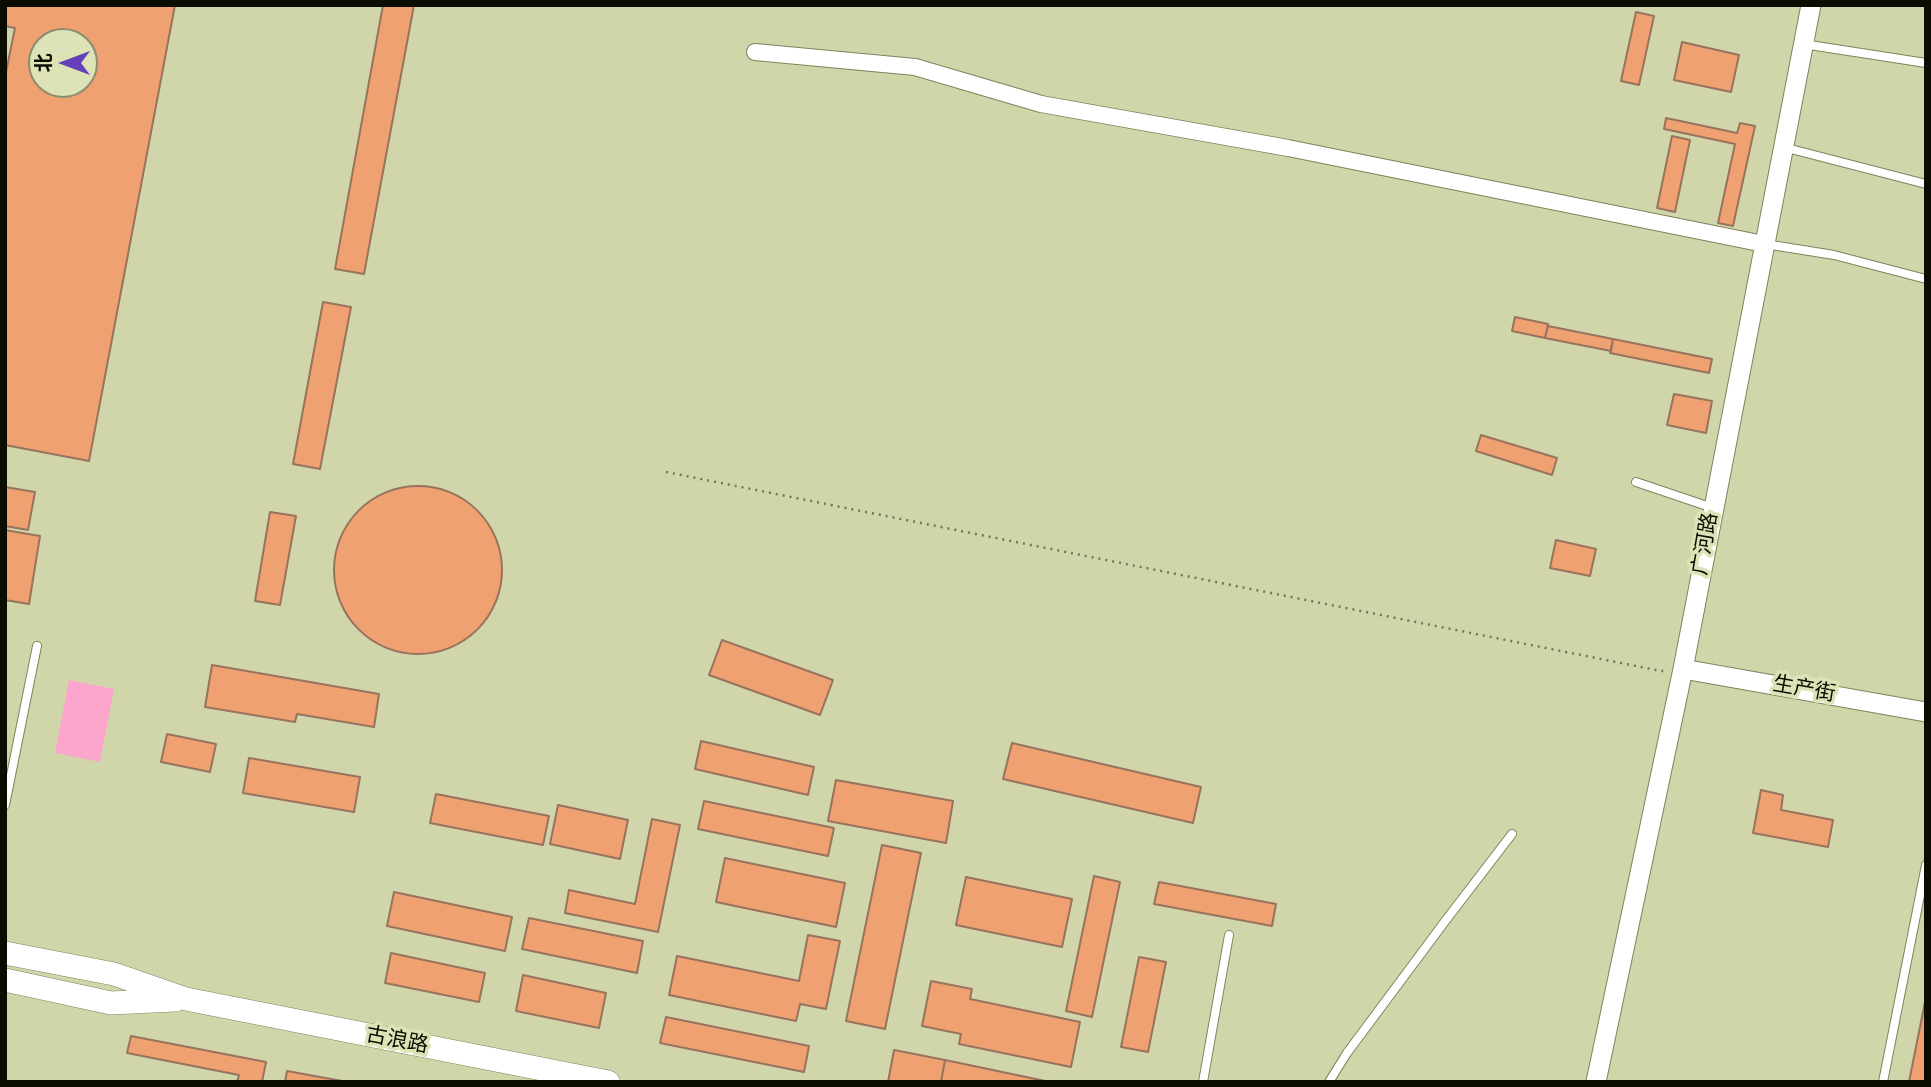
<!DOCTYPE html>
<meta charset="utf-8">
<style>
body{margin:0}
#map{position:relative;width:1931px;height:1087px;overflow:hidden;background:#d1d5aa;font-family:Roboto,"Noto Sans SC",sans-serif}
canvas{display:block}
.frame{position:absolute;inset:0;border:7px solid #0c0d01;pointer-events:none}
.north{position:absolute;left:28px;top:28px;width:70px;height:70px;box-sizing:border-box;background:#dee2b7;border:2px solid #8a8d6e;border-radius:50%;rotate:270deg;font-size:19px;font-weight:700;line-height:28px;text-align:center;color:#0c0d01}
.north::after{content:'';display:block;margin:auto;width:24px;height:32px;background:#6340b8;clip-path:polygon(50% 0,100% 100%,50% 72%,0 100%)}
</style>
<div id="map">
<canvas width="1931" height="1087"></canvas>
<div class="frame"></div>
<div class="north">北</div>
</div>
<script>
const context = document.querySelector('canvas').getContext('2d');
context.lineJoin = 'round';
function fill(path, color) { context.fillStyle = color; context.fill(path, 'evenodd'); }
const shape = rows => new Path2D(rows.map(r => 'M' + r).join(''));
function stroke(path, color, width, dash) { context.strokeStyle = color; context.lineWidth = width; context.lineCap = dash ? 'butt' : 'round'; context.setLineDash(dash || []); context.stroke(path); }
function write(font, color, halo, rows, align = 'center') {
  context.font = font + ' Roboto,"Noto Sans SC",sans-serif'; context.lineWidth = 7; context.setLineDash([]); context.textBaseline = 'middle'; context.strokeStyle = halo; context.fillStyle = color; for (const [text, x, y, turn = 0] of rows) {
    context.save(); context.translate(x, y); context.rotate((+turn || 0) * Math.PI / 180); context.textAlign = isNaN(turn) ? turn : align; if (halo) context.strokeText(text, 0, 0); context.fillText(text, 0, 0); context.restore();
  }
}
const green = shape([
 [69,680,114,689,100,762,55,753]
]);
const building = shape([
 [5,5,175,5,89,461,5,445,5,77,15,28,5,26,5,5],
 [42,42,84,42,84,84,42,84,42,42],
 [383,5,414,5,364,274,335,269,383,5],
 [1636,12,1654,16,1639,85,1621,81,1636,12],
 [1682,42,1739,55,1731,92,1674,80,1682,42],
 [1666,118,1737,133,1740,123,1755,126,1733,226,1718,223,1735,144,1664,129,1666,118],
 [1672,136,1690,140,1675,212,1657,208,1672,136],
 [323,302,351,307,320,469,293,464,323,302],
 [1515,317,1548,324,1545,338,1512,331,1515,317],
 [1548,326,1613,339,1611,351,1545,338,1548,326],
 [1613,339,1712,359,1709,373,1610,353,1613,339],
 [1674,394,1712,401,1706,433,1667,425,1674,394],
 [1481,435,1557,458,1552,475,1476,451,1481,435],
 '334 570a84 84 0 1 1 168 0a84 84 0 1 1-168 0Z',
 [5,487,35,492,28,530,5,526,5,487],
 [270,512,296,516,280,605,255,601,270,512],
 [5,530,40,536,29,604,5,600,5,530],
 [1556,540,1596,549,1590,576,1550,568,1556,540],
 [722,640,833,680,820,715,709,675,722,640],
 [212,665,379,694,374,727,297,714,295,722,205,707,212,665],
 [167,734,216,744,210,772,161,762,167,734],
 [701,741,814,767,808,795,695,769,701,741],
 [1012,743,1201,787,1193,823,1003,779,1012,743],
 [249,758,360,777,354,812,243,793,249,758],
 [836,780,953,801,946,843,828,821,836,780],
 [1761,790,1783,795,1781,810,1833,820,1828,847,1753,833,1761,790],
 [436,794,549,816,543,845,430,823,436,794],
 [704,801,834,828,828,856,698,829,704,801],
 [558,805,628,820,620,859,550,844,558,805],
 [652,819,680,825,658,932,565,913,569,890,635,904,652,819],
 [882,845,921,853,885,1029,846,1021,882,845],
 [725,858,845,883,836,927,716,902,725,858],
 [1094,876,1120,882,1092,1017,1066,1011,1094,876],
 [966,877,1072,899,1062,947,956,925,966,877],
 [1159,882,1276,904,1272,926,1154,904,1159,882],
 [394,892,512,917,505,951,387,926,394,892],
 [529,918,643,941,637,973,522,949,529,918],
 [808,935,840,941,826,1009,800,1004,796,1021,669,995,677,956,799,981,808,935],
 [391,953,485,973,479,1002,385,983,391,953],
 [1139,957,1166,962,1148,1052,1121,1047,1139,957],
 [523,975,606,993,599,1028,516,1011,523,975],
 [931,981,972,989,970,999,1080,1022,1071,1067,959,1044,961,1034,922,1026,931,981],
 [1926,997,1926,1082,1909,1082,1926,997],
 [666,1017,809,1046,804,1072,660,1043,666,1017],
 [131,1036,266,1062,262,1082,237,1082,239,1075,127,1053,131,1036],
 [894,1050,945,1060,941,1082,888,1082,894,1050],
 [945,1060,1050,1082,941,1082,945,1060],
 [287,1071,342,1081,342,1082,285,1082,287,1071]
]);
const path = shape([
 [666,472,1661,671,1666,671]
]);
const service = shape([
 [1803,44,1926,63],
 [1783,147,1926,184],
 [1765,244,1834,255,1926,279],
 [1636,482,1713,508],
 [5,805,37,646],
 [1203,1082,1229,935],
 [1329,1082,1347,1053,1446,920,1512,834],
 [1883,1082,1926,865]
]);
const minor = shape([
 [755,52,915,67,1041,104,1288,148,1764,244]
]);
const tertiary = shape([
 [1683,669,1926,712],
 [1596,1082,1683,669,1811,5]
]);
const secondary = shape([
 [5,953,114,974,186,999,608,1082],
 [5,980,111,1003,175,1000]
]);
const streetNames = [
 ["广河路",1706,544,-80],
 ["生产街",1804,690,10],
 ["古浪路",397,1041,11]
];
fill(green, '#fba5cc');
fill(building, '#efa171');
stroke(building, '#98735d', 2);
stroke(service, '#80835b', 10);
stroke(minor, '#80835b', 18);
stroke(tertiary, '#80835b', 21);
stroke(secondary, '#80835b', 24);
stroke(path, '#73765a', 2.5, [2, 5]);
stroke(service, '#fff', 8);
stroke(minor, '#fff', 16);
stroke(tertiary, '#fff', 19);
stroke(secondary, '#fff', 23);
write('21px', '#0c0d01', '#dee2b7', streetNames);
</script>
